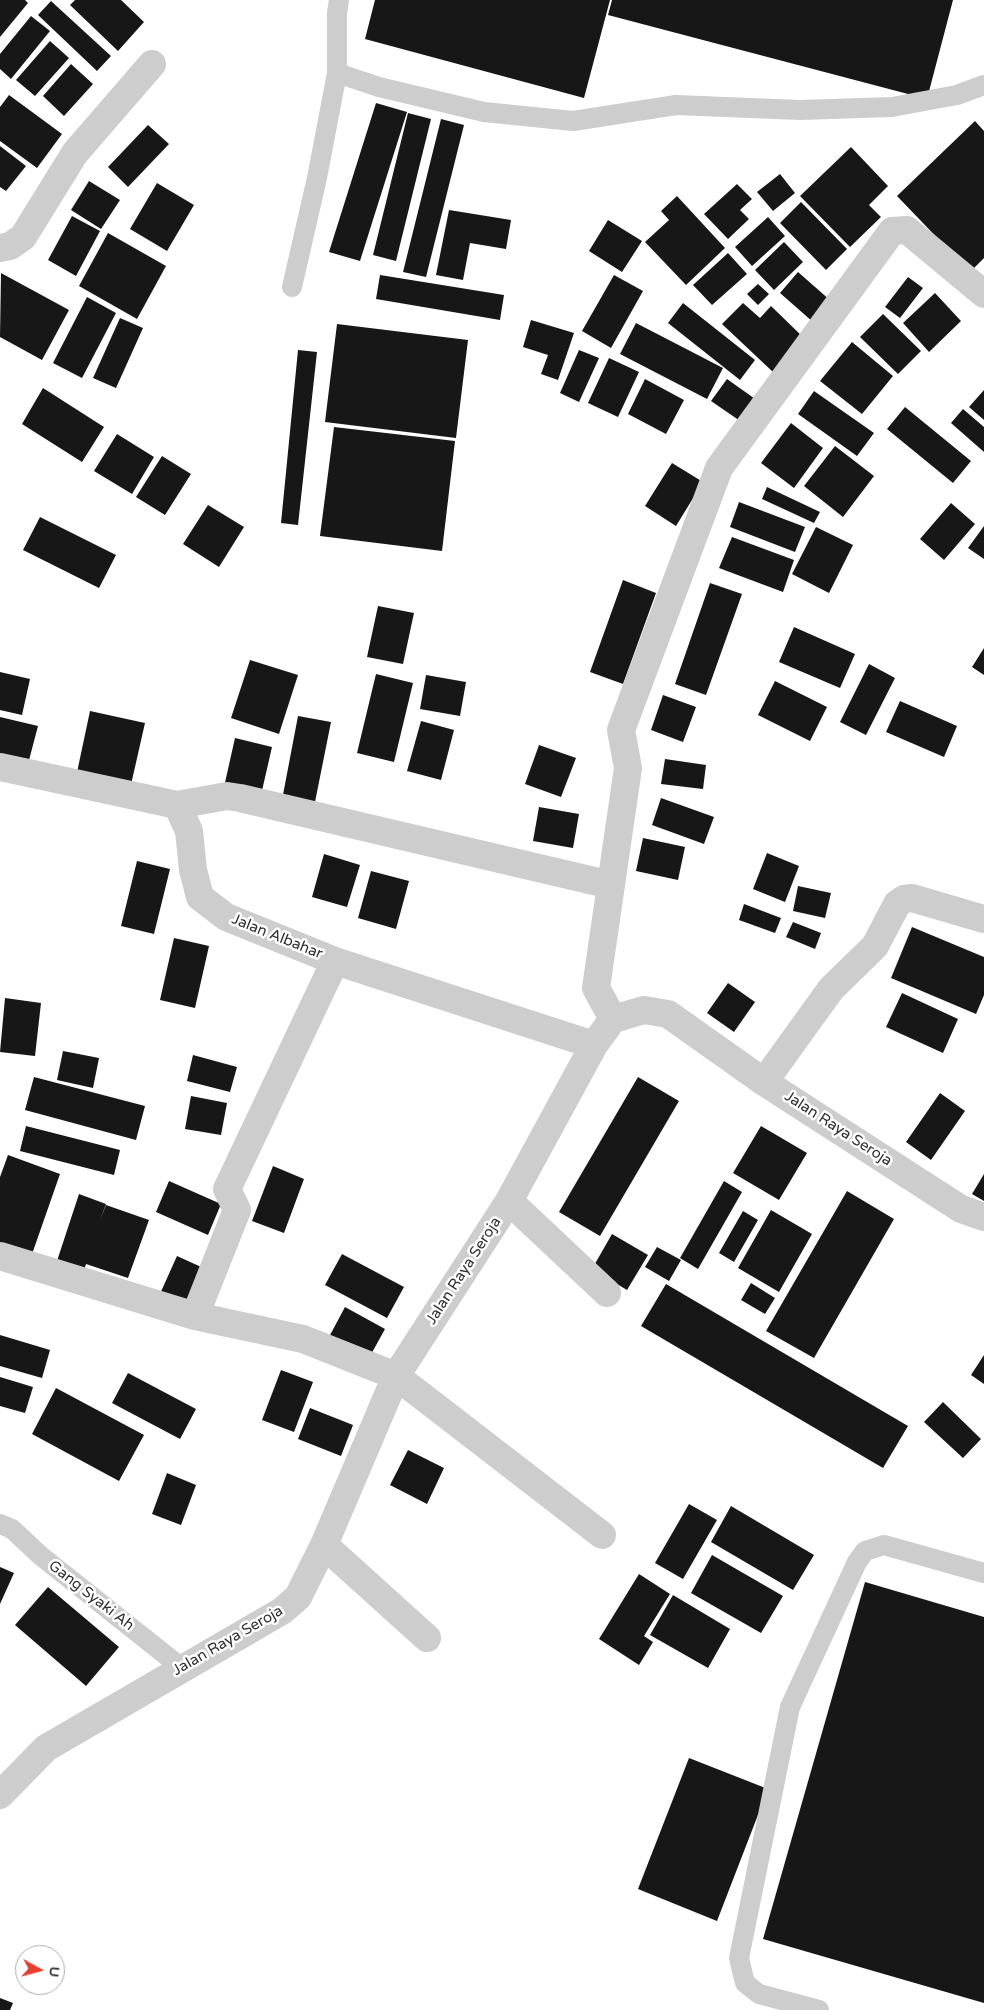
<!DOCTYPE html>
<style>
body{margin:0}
#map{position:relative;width:984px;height:2010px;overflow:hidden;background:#fff;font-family:"Varela Round",sans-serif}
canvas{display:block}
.north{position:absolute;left:15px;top:1945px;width:50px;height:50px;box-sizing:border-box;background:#fff;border:1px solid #acacac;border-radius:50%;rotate:97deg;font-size:14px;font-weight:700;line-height:20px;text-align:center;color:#303030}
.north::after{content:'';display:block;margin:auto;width:18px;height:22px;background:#e93c30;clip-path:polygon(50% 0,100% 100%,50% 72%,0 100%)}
</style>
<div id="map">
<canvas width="984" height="2010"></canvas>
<div class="north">U</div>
</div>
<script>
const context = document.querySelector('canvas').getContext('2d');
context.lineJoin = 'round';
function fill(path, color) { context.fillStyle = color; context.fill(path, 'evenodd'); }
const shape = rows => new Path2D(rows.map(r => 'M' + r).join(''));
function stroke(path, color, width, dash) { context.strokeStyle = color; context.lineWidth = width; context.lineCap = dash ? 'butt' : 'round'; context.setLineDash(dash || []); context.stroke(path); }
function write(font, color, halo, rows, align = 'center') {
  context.font = font + ' "Varela Round",sans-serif'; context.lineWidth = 5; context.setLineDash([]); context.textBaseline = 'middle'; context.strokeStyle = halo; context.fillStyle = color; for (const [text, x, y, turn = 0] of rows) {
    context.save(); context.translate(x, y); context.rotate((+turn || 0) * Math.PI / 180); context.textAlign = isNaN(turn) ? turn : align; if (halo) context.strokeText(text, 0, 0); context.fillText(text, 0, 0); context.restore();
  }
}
const building = shape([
 [0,0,25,0,28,3,0,37],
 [75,0,121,0,144,22,118,51,70,5],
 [375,0,610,0,584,98,365,39],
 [612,0,953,0,927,99,608,15],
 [51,1,111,56,97,71,38,15],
 [31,16,50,31,11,79,0,69,0,54],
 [50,41,69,58,35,96,16,80],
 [71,64,93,84,64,116,43,96],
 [9,95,62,134,37,168,0,141,0,107],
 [376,103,407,112,360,261,329,252],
 [408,113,431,119,396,261,373,255],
 [441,119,464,125,426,277,403,272],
 [975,121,984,131,984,258,970,272,897,196],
 [148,125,169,144,128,187,108,167],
 [0,146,26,166,6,191,0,187],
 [851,147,888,186,869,205,881,217,850,247,800,196],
 [780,174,795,193,773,211,757,192],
 [89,181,120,200,101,229,71,210],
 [157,183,194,205,167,251,130,229],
 [737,184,752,199,740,210,749,219,728,239,704,214],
 [677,196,725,248,686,285,645,242,669,220,661,211],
 [801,202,847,249,826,270,780,223],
 [449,210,511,220,506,249,470,243,463,280,436,275],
 [72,216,100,231,76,276,48,260],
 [768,217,785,236,752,266,735,247],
 [608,220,642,241,622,272,589,251],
 [108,233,166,266,137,319,79,286],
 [784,242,803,262,774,290,755,270],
 [728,253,747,274,712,305,693,285],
 [798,272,831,301,813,322,780,293],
 [1,273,69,310,42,360,0,337],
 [380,275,504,295,500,320,376,299],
 [614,275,643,291,611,348,582,331],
 [908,277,923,288,900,318,885,307],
 [758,284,769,294,758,305,747,294],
 [935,293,961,321,929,352,903,323],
 [87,297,116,313,82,378,53,363],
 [683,303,755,360,740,380,668,323],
 [743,303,760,318,771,306,806,340,774,373,722,324],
 [883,314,921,351,898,374,860,337],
 [120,318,143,328,116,388,93,378],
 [531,320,574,333,558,380,541,374,548,355,523,347],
 [636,323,723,368,707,399,620,354],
 [337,324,468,340,456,438,325,422],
 [852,342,893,376,862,414,820,381],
 [298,350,317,352,298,525,281,523],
 [579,350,599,358,579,402,560,393],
 [609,358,639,372,618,417,588,403],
 [645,379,684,400,666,434,628,414],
 [727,379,758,401,743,423,711,401],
 [43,388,104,427,82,462,22,424],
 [984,390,984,420,969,407],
 [814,391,874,433,857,456,798,414],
 [905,407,971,461,953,483,887,429],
 [963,409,984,427,984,452,951,423],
 [791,423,823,448,794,488,761,463],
 [334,427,455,441,442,551,320,536],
 [117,434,154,457,132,494,94,471],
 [835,446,874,476,843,517,804,486],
 [162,456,191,474,165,515,136,497],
 [672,463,703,482,676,526,645,506],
 [767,487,820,512,814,523,762,499],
 [739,502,805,527,795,552,730,527],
 [951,503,975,524,944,560,920,539],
 [208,505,244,527,219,567,183,544],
 [40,517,116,555,99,588,23,550],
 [984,526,984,559,968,548],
 [816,527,853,545,829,593,792,574],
 [732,537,794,560,783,592,719,568],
 [623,580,656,593,623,684,590,672],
 [710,583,742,594,706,695,675,684],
 [378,606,414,613,403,664,367,657],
 [794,627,855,654,840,688,779,662],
 [984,648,984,675,972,667],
 [250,660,298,675,279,734,231,718],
 [869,664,895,678,866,735,840,722],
 [0,672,30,679,22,715,0,710],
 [376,674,413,683,394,762,357,753],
 [426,675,466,682,460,716,420,709],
 [775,681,827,707,810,741,758,715],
 [663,695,696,707,683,742,651,730],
 [900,701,957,726,944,757,886,732],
 [90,711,145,723,130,789,76,777],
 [298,716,331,722,314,807,282,800],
 [0,717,38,726,28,764,0,757],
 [421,721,454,730,441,780,407,771],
 [235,738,272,747,261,795,224,787],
 [539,745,576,758,561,797,525,784],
 [665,759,706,765,703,789,661,784],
 [661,798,714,817,704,844,652,825],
 [539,807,579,814,573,848,533,841],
 [643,838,685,847,678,880,636,871],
 [767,853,799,866,785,902,753,889],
 [324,854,360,865,347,907,312,897],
 [137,861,170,869,154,934,121,926],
 [371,871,409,881,396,929,358,918],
 [798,886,831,893,825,918,793,911],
 [744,904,781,918,775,933,739,920],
 [793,922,821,933,815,949,786,937],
 [912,927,984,957,984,995,976,1014,891,978],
 [174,938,209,946,195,1008,160,1000],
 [728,983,755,1002,734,1032,707,1013],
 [902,993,958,1019,943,1053,886,1027],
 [5,998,41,1003,35,1056,0,1052],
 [63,1051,99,1058,93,1088,57,1080],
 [193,1055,237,1067,230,1092,187,1081],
 [34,1077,145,1106,136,1140,25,1110],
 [638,1077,679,1101,600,1236,559,1212],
 [940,1093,965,1111,931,1160,906,1142],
 [191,1096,227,1103,221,1135,185,1129],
 [26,1126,120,1150,114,1175,20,1151],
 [761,1126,807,1153,779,1200,733,1173],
 [8,1155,60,1174,31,1257,0,1246,0,1177],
 [273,1166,304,1179,284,1233,252,1221],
 [984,1174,984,1201,972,1194],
 [169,1181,221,1204,208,1235,156,1212],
 [724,1181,742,1192,698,1269,680,1258],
 [847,1191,894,1219,814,1358,766,1331],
 [79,1194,106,1204,100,1220,106,1205,149,1220,128,1278,86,1264,83,1273,56,1264],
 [771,1210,812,1234,779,1292,738,1268],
 [743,1211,758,1220,734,1262,719,1253],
 [612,1234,648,1255,627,1290,592,1269],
 [657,1247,681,1260,669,1281,645,1267],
 [342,1254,404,1287,387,1318,325,1285],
 [177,1256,210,1271,192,1311,159,1296],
 [751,1283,775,1298,765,1314,741,1300],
 [666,1284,908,1426,883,1468,641,1326],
 [345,1307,385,1329,369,1358,329,1337],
 [0,1335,50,1350,42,1378,0,1366],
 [984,1355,984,1384,971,1375],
 [281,1370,313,1382,294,1432,262,1420],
 [128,1373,196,1409,180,1439,112,1403],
 [0,1377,33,1387,25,1413,0,1406],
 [56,1388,144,1435,119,1481,32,1434],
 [943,1402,981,1439,963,1458,924,1422],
 [310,1408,353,1425,341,1456,298,1439],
 [408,1450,444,1468,427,1504,390,1485],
 [167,1473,196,1485,181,1525,152,1514],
 [689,1504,717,1520,683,1579,655,1563],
 [731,1506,814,1555,793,1590,711,1542],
 [712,1555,783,1596,761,1633,691,1593],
 [0,1567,14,1573,0,1604],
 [639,1574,670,1594,644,1636,653,1642,639,1665,599,1639],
 [865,1582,984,1617,984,2003,763,1939],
 [48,1587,119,1647,86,1686,15,1625],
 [673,1595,730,1629,708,1668,650,1635],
 [689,1758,768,1789,717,1921,638,1889],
 [0,1998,13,2003,10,2010,0,2010]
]);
const lane = shape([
 [337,73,379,87,484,112,573,121,676,105,800,110,892,107,957,95,984,85],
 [292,287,317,178,337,73,337,13,339,0],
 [0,1524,12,1529,41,1556,182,1668],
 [819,2010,759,1994,745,1983,739,1958,790,1707,857,1562,865,1551,884,1545,984,1573]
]);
const street = shape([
 [0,248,10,246,23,237,75,153,152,64],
 [0,767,177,805,189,831,193,870,200,897,226,917,335,961,594,1045],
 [177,805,227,796,240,798,611,885],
 [613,1019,596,988,628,768,621,730,719,468,892,231,907,230,984,294],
 [764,1082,831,989,875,946,897,904,904,899,912,898,984,919],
 [509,1201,607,1293],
 [0,1256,195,1316,303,1339,396,1376,602,1535],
 [195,1316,237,1210,227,1189,229,1185,335,961],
 [324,1545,427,1638],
 [0,1795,46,1748,282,1611,298,1597,324,1545,396,1376,509,1201,594,1045,613,1019,644,1010,668,1014,764,1082,961,1209,984,1217]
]);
const streetNames = [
 ["Jalan Albahar",277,937,22],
 ["Jalan Raya Seroja",838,1129,33],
 ["Jalan Raya Seroja",464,1271,-57],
 ["Gang Syaki Ah",91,1596,38],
 ["Jalan Raya Seroja",228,1641,-30]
];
fill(building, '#171717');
stroke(lane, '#cdcdcd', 20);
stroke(street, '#cdcdcd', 28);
write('15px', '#303030', '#fff', streetNames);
</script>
